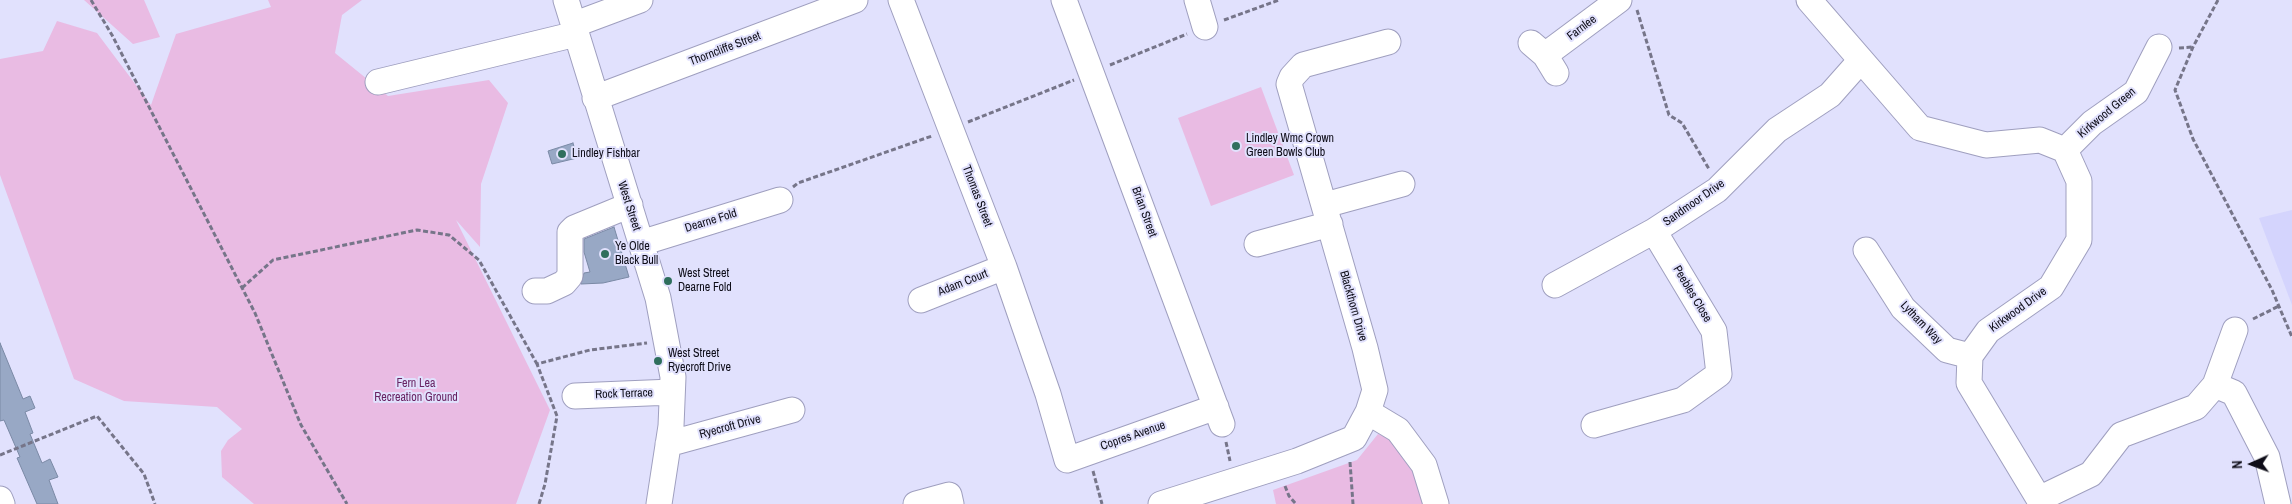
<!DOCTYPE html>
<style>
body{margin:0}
#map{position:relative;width:2292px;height:504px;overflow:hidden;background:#e1e1fd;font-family:"Archivo Narrow",sans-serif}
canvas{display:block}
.north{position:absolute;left:2227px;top:439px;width:50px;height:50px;-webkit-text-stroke:4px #e1e1fd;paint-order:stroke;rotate:268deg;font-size:14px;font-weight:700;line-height:20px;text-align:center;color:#0e0d18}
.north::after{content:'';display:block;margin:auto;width:18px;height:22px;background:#0e0d18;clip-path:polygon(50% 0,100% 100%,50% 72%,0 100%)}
</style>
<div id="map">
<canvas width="2292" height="504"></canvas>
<div class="north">N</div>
</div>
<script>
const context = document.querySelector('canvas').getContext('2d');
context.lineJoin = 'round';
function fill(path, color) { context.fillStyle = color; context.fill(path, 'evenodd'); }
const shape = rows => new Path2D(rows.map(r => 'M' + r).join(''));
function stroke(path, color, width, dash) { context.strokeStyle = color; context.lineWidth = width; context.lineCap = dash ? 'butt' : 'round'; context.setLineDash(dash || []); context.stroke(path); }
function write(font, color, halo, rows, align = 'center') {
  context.font = font + ' "Archivo Narrow",sans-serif'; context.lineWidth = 4; context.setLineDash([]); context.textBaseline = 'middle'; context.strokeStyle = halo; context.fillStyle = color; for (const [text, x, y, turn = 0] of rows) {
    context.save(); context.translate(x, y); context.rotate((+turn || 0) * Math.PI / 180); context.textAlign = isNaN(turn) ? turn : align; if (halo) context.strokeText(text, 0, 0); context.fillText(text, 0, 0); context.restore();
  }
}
const built = shape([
 [2292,210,2292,305,2259,218]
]);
const green = shape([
 [84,0,144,0,160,37,133,44],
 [268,0,362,0,342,15,335,53,388,96,489,80,508,103,481,184,480,247,456,220,550,410,516,504,254,504,222,477,221,451,228,440,242,429,217,407,124,401,74,379,0,175,0,59,43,51,57,21,97,33,151,105,176,34,271,7],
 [1261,87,1294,175,1211,206,1178,118],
 [1378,434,1399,443,1414,459,1424,504,1276,504,1273,490,1357,460]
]);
const building = shape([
 [573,143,577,158,552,164,548,151,573,143],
 [614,227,629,277,603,283,581,284,584,273,590,272,584,252,584,239,614,227],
 [0,343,23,399,30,396,35,408,25,412,33,433,30,434,42,463,50,459,58,477,49,480,58,504,37,504,17,458,20,457,4,420,0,421,0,343]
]);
const path = shape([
 [91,0,112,35,255,313,301,425,347,504],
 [2218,0,2193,47,2175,90,2193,139,2272,290,2292,337],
 [1637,10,1669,115,1682,123,1709,169],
 [1224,20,1279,0],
 [2179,48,2193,47],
 [1110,65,1187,34],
 [968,122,1074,80],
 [793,187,798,183,932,136],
 [242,288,273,260,417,230,449,235,479,260,537,364],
 [2253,319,2279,306],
 [1226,442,1230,461],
 [0,455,97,416,144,474,155,504],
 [1350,462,1353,504],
 [1093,471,1102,504],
 [1285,486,1289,496,1296,504],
 [539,504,545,484,557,416,537,364,590,350,647,343]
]);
const minor = shape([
 [566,0,658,298,673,377,671,426,659,504],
 [901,0,1004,267,1048,394,1067,460,1216,407],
 [1064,0,1222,424],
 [1197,0,1205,27],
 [1809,0,1920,128,1986,145,2040,140,2065,150,2079,181,2079,240,2051,287,1988,331,1970,356,1969,383,2042,504],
 [573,25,640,0],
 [1531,43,1545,55,1619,0],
 [1545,55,1556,73],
 [378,82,576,34],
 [595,98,855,0],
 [2065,150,2092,123,2136,92,2159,47],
 [1325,205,1402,184],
 [641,243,780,200],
 [1257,244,1330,224],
 [1866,250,1903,308,1947,350,1970,356],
 [1555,285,1654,231,1717,190,1777,130,1830,95,1861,60],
 [535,291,547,291,564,283,570,276,570,232,574,228,630,205],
 [921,300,1004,267],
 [2215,385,2234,393,2267,457,2278,504],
 [575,396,672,392],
 [1368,412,1398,430,1424,465,1436,504],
 [1594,425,1683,400,1719,374,1714,331,1654,231],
 [668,444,792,410],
 [0,499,2,504],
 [2039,499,2091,474,2121,435,2196,407,2215,385,2235,330],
 [916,504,949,495,951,504],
 [1161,504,1297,461,1354,438,1368,412,1375,390,1365,348,1289,84,1292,77,1303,65,1388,42]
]);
const markers = [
 [1236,146,5,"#2f6f5d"],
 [562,154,5,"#2f6f5d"],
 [605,254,5,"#2f6f5d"],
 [668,281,5,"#2f6f5d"],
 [658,361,5,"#2f6f5d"]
];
const streetNames = [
 ["Farnlee",1582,28,-37],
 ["Thorncliffe Street",725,49,-21],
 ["Kirkwood Green",2107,113,-40],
 ["Thomas Street",977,196,69],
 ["Sandmoor Drive",1694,203,-35],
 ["West Street",629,206,72],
 ["Brian Street",1144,212,70],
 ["Dearne Fold",711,221,-17],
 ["Adam Court",963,283,-22],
 ["Peebles Close",1692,294,59],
 ["Blackthorn Drive",1353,306,74],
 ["Kirkwood Drive",2018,310,-36],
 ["Lytham Way",1921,323,46],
 ["Rock Terrace",624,394,-2],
 ["Ryecroft Drive",730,427,-15],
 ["Copres Avenue",1133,436,-19]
];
const poiNames = [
 ["Lindley Wmc Crown",1246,139],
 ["Green Bowls Club",1246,153],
 ["Lindley Fishbar",572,154],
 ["Ye Olde",615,247],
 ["Black Bull",615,261],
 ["West Street",678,274],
 ["Dearne Fold",678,288],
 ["West Street",668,354],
 ["Ryecroft Drive",668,368]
];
const parkNames = [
 ["Fern Lea",416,384],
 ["Recreation Ground",416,398]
];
fill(built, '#d4d4fd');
fill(green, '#e9bbe3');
fill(building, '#98a8c5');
stroke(building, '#7a89a5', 1);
stroke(minor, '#9f9fbf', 27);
stroke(path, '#767589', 3, [5, 2.5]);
stroke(minor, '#fff', 25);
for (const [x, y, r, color] of markers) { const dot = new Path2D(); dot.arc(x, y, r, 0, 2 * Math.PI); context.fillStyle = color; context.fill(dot); stroke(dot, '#e1e1fd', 2); }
write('12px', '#0e0d18', '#e1e1fd', streetNames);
write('12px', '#0e0d18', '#e1e1fd', poiNames, 'left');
write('12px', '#682363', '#e1e1fd', parkNames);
</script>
